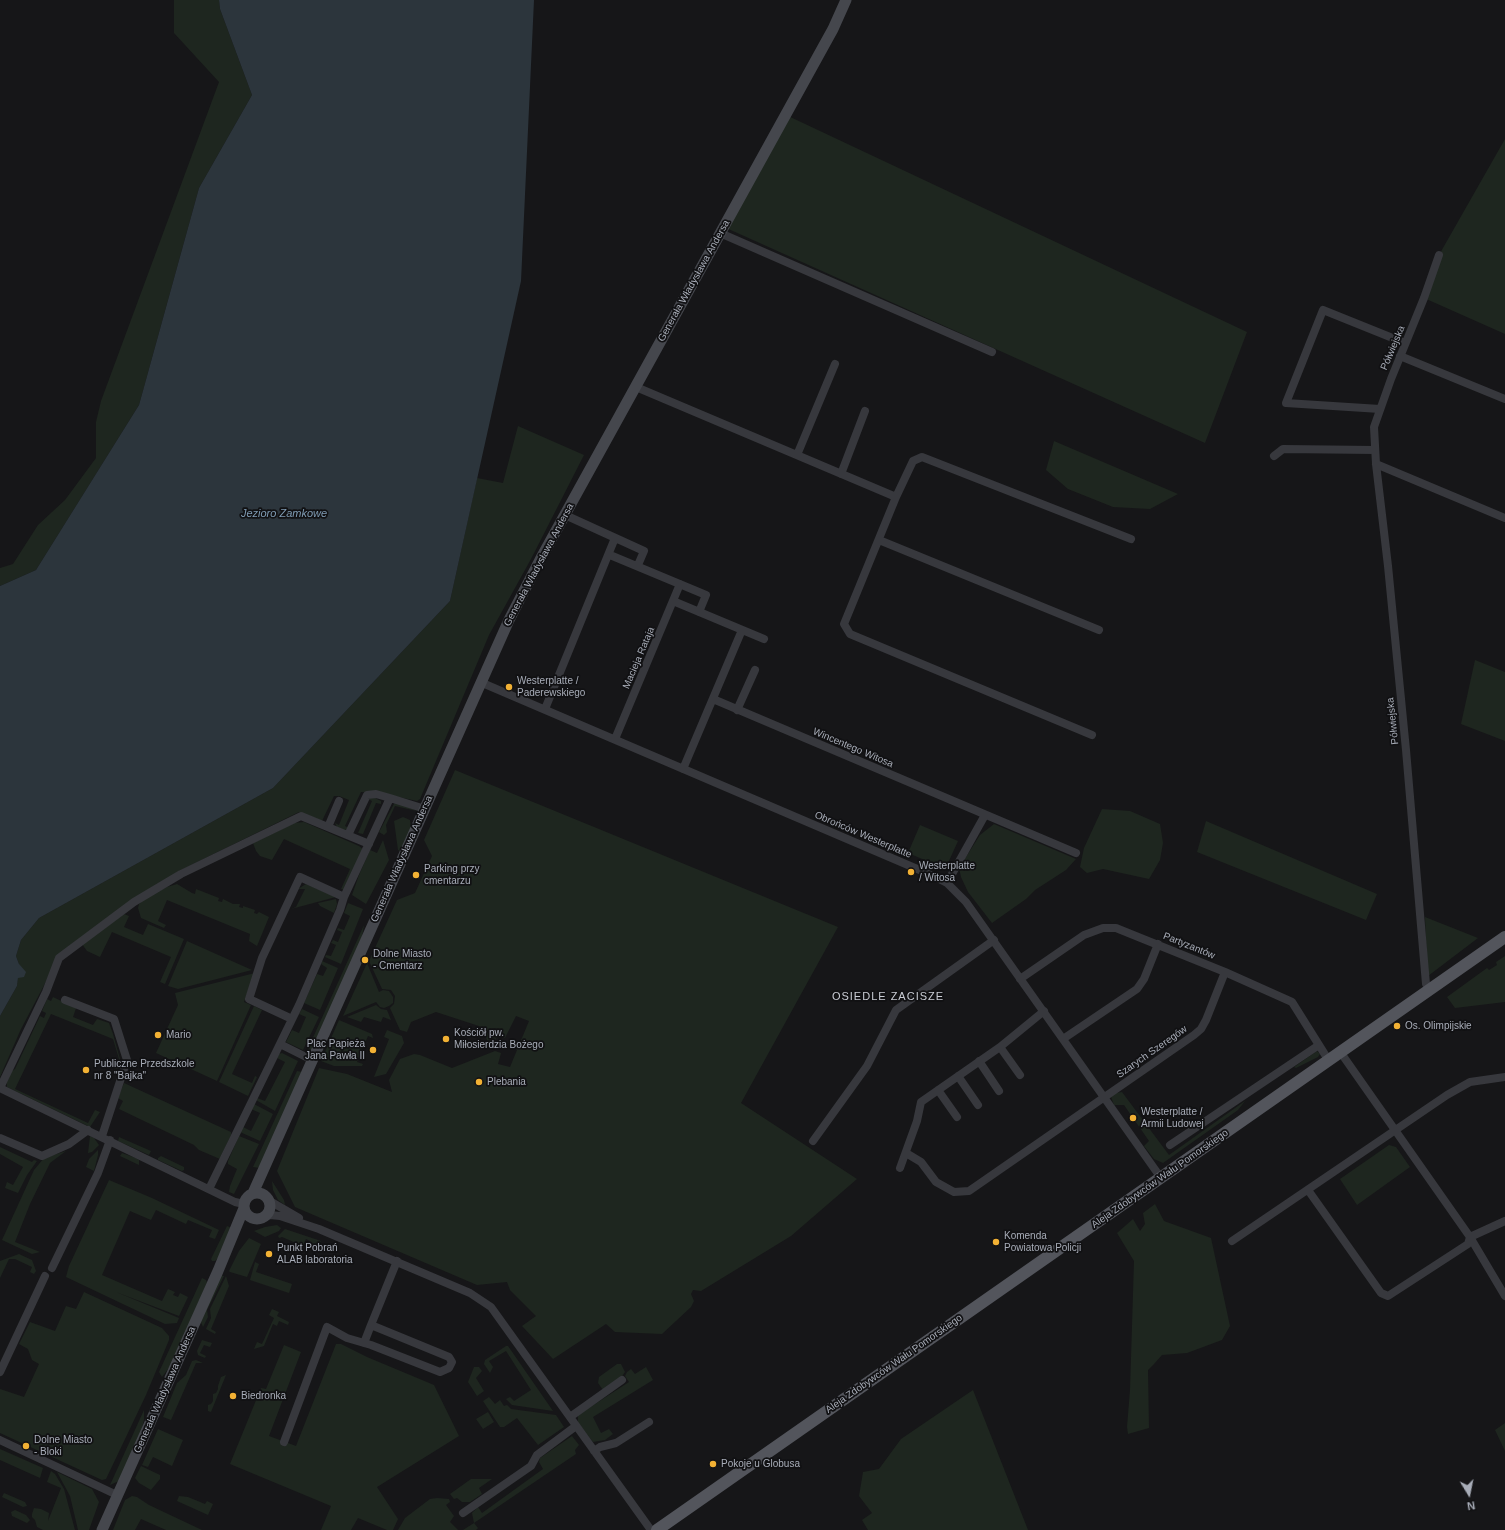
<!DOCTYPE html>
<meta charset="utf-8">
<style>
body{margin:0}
#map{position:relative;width:1505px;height:1530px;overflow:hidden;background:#161618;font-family:Helvetica,sans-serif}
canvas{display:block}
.north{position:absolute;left:1449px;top:1474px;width:40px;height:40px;-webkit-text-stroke:3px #111113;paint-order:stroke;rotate:170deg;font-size:11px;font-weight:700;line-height:16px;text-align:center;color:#a8adb8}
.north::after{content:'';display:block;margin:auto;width:14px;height:18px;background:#a8adb8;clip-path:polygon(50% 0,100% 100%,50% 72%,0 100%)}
</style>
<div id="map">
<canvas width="1505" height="1530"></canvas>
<div class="north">N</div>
</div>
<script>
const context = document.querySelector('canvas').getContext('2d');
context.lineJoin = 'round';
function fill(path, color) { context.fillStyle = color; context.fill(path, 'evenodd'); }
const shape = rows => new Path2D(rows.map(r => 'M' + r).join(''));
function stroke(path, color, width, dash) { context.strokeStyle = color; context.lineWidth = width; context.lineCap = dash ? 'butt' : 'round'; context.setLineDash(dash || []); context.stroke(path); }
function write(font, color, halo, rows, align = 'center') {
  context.font = font + ' Helvetica,sans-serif'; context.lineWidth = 3.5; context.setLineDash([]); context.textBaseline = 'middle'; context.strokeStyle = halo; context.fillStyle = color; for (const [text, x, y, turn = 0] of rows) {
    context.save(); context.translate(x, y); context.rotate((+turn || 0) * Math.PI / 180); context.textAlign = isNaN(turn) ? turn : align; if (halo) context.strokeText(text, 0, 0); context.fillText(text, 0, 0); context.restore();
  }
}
const green = shape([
 [174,0,219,0,220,9,252,95,199,188,139,405,36,570,0,586,0,568,13,564,38,525,65,500,96,458,96,422,101,401,219,82,174,33],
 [786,115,1247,332,1205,443,724,227],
 [1505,139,1505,334,1424,298,1439,255],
 [518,426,584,455,531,559,489,635,420,799,417,801,380,793,361,792,345,826,349,828,345,830,337,827,335,823,339,825,349,800,339,796,334,796,322,821,299,812,179,871,61,953,21,1029,0,1077,0,1016,17,986,19,964,16,956,21,940,39,918,273,788,450,601,477,478,503,483],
 [1054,441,1178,494,1150,509,1113,507,1068,489,1046,470],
 [1475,660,1505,672,1505,741,1461,724],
 [455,770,838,927,741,1103,857,1179,791,1236,701,1291,693,1290,691,1294,694,1301,691,1307,662,1334,615,1332,606,1324,553,1359,522,1326,536,1316,510,1290,507,1282,477,1285,295,1207,277,1171,319,1068,347,1074,392,1092,389,1080,400,1059,414,1054,420,1055,452,1068,495,1051,501,1053,498,1064,510,1067,529,1021,516,1016,505,1038,497,1036,493,1045,489,1045,482,1027,436,1012,411,1022,407,1032,400,1030,390,1008,394,1004,395,996,391,990,382,989,369,961,397,900,415,893,432,856,424,840],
 [373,797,381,801,381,804,376,803,363,834,358,833,372,801,368,799],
 [395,802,417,811,395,806,386,825,387,832,384,835,379,832],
 [1102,809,1130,811,1160,824,1163,843,1160,860,1149,879,1103,869,1087,873,1080,867,1084,848],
 [403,817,410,820,411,828,400,851,398,850,394,821],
 [1206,821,1377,894,1366,920,1197,852],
 [304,822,359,846,364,850,345,890,341,889,350,869,284,839,272,860,260,856,256,851,253,843,294,823],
 [994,824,1076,859,1066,870,1035,890,1026,899,992,923,968,892,961,877,959,868,980,835],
 [920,825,958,841,948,863,939,866,908,853],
 [383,840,389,860,366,904,352,895,359,875,370,850,377,853],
 [177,884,192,893,195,894,196,889,219,898,218,901,222,902,223,899,233,904,240,904,239,907,243,908,243,906,255,910,254,913,257,914,259,912,269,917,257,946,249,941,250,934,167,900,158,921,166,925,164,928,141,918,138,908,139,904,145,898,167,887],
 [306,884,336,897,291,909,296,907,305,889,298,889],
 [336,899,337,904,334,913,320,906,318,903],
 [348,903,363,909,341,964,325,957,326,955,331,956,336,945,331,943,333,940,338,942,342,932,337,930,338,928,344,930,350,916,344,913],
 [124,914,129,916,124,927,143,935,148,924,184,939,165,984,160,982,171,957,112,932,100,957,87,951,82,944],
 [1425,917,1478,938,1428,976,1426,942],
 [364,925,362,937,312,1053,306,1053],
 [187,941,252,970,178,989,168,986],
 [1505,956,1505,1002,1455,1008,1447,997,1487,968,1489,970,1497,965,1496,962],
 [322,961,338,968,320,1010,304,1003,317,974,323,976,327,968,321,964],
 [367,963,379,992,383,990,389,991,393,997,393,1003,389,1006,384,1008,380,1007,376,1002,343,1016],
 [255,973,244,1002,251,1005,217,1081,156,1053,178,1005,175,993],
 [53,997,76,1008,73,1017,93,1025,97,1019,109,1023,113,1034,120,1059,120,1064,115,1072,113,1072,119,1059,113,1039,51,1014,15,1089,88,1123,95,1110,100,1112,90,1127,7,1087,7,1082,12,1071,15,1069,40,1016,44,1018,46,1013,42,1011,47,999,51,1001],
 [376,1005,381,1009,387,1010,391,1020,383,1017,381,1022,364,1017,361,1022,347,1017],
 [254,1006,262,1010,232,1074,252,1083,255,1076,257,1077,248,1096,219,1082],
 [302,1009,319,1017,303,1050,286,1042,292,1030,299,1033,306,1017,299,1014],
 [339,1020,372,1034,373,1038,368,1036,357,1062,363,1064,362,1066,334,1066,321,1061],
 [387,1030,402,1036,404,1043,386,1074,374,1077,389,1039,384,1037],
 [1317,1051,1320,1054,1318,1057,1296,1068,1294,1067],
 [282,1053,298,1061,275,1111,256,1100,257,1098,265,1101,285,1062,277,1058,279,1054],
 [297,1071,302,1072,260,1168,253,1167],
 [124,1083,231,1132,231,1135,220,1159,199,1150,194,1145,119,1109,123,1101,118,1098],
 [1122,1092,1169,1155,1245,1101,1238,1110,1163,1163,1154,1159,1144,1146,1149,1141,1124,1105,1114,1105,1110,1094],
 [254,1104,273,1114,260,1141,240,1132,243,1127,251,1131,260,1113,251,1109],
 [90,1136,94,1138,99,1145,92,1152,88,1153],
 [239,1136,259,1144,234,1194,229,1192,230,1186,237,1169,228,1164,228,1161],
 [119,1137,151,1151,149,1155,118,1141],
 [1389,1145,1396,1147,1410,1167,1357,1205,1340,1179],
 [0,1147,32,1162,34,1160,37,1161,27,1175,18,1193,5,1188,7,1182,13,1185,23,1167,0,1154],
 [98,1150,98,1155,94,1171,86,1167,89,1159],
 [66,1151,50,1163,30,1204,15,1242,40,1252,32,1254,2,1240,34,1170,44,1158],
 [122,1153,136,1158,139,1160,139,1165,120,1156],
 [161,1156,184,1167,184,1170,182,1171,158,1160,158,1158],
 [109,1180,152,1198,219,1230,215,1239,209,1237,212,1230,188,1220,186,1224,156,1210,151,1220,130,1211,102,1275,162,1301,168,1289,175,1292,173,1295,178,1297,180,1293,188,1297,179,1316,116,1292,179,1318,177,1323,165,1324,66,1277,69,1266],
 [272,1181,284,1200,285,1205,278,1200,273,1190],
 [1155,1204,1164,1221,1211,1238,1230,1326,1222,1340,1187,1353,1162,1355,1154,1364,1148,1370,1149,1428,1128,1434,1127,1427,1130,1390,1134,1261,1117,1233,1133,1219,1140,1231,1145,1224,1143,1213],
 [277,1225,281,1228,279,1231,265,1237,254,1231,265,1227],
 [227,1226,232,1228,218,1258,215,1261,212,1261,211,1259],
 [285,1229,321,1241,320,1243,323,1245,321,1250,308,1245,310,1241,306,1239,303,1246,282,1237,279,1238,278,1236],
 [249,1238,261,1244,247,1277,230,1272,229,1271,239,1251],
 [19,1254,32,1260,36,1271,34,1274,30,1272,32,1267,15,1259,9,1259,0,1278,0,1261],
 [255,1262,259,1264,256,1272,292,1284,289,1293,250,1280],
 [219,1275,224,1276,207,1310,208,1317,203,1327,200,1320],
 [226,1276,229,1286,211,1329,216,1332,215,1334,206,1329,211,1318,210,1309],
 [202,1278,206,1280,207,1283,171,1365,162,1377,159,1372],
 [84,1292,162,1328,169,1336,169,1340,146,1395,106,1479,102,1480,0,1433,0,1389,24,1397,39,1364,32,1360,28,1349,19,1344,30,1322,55,1331,66,1306,76,1309],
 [272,1309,279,1312,277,1316,289,1322,288,1325,279,1321,277,1326,273,1324,264,1346,254,1349,257,1342,262,1344,274,1318,269,1315],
 [202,1340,212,1343,210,1347,204,1345,200,1353,206,1356,205,1358,198,1355,197,1351],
 [336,1344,341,1344,367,1357,434,1385,459,1436,377,1487,398,1519,393,1530,387,1530,358,1518,351,1530,321,1530,331,1506,230,1464,261,1388,266,1389,284,1345,301,1352,269,1436,296,1446],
 [506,1346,508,1346,553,1411,512,1405,506,1399,510,1397,514,1401,531,1390,506,1351,489,1361,493,1367,490,1373,484,1364,485,1360],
 [196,1360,203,1363,196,1363,171,1420,163,1417,177,1383,186,1375,192,1361],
 [617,1364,621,1364,625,1372,620,1379,603,1390,598,1383,599,1377],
 [474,1367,479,1367,482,1371,476,1378,484,1391,477,1396,468,1382],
 [646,1367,653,1380,593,1417,601,1433,609,1429,613,1434,605,1440,593,1442,578,1423,578,1415,629,1382,625,1376,627,1372,631,1369,635,1374],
 [226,1375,211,1412,208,1411,208,1405,211,1404,213,1401,213,1394,216,1393,218,1389,218,1386,221,1377],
 [973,1390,1028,1530,868,1530,862,1520,872,1513,859,1496,863,1472,879,1469,901,1439],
 [489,1397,495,1404,500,1400,504,1406,507,1405,511,1409,556,1415,564,1427,538,1445,517,1418,504,1427,500,1427,483,1401],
 [144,1410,144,1419,141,1435,119,1481,110,1485],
 [488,1412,494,1422,483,1429,476,1419],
 [1505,1423,1505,1451,1495,1430],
 [158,1429,183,1440,172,1466,153,1457,148,1467,142,1465],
 [572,1436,579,1445,575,1450,576,1454,474,1523,478,1528,476,1530,463,1530,474,1523,472,1513,478,1507,482,1513,543,1469,539,1462,540,1458],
 [0,1449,43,1468,40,1478,0,1460],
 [141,1466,160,1475,160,1479,151,1490,139,1483,135,1478],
 [51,1471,55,1474,64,1489,75,1530,43,1530,37,1527,35,1520,32,1517,32,1514,34,1508,41,1509,49,1513,48,1521,61,1488,47,1482],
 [57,1472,92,1489,99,1502,89,1530,78,1530,70,1496],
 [471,1479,492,1479,479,1488,482,1494,470,1502,462,1502,457,1498,454,1499,450,1494],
 [4,1493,25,1502,27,1506,23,1507,2,1497],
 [132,1496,137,1497,149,1505,202,1530,166,1530,141,1519,135,1530,113,1530,125,1500],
 [179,1496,188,1497,205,1504,207,1501,213,1504,208,1515,177,1501],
 [437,1498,449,1499,450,1502,446,1505,454,1516,450,1522,458,1530,398,1530,405,1518,430,1499],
 [15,1510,26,1515,30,1520,27,1523,12,1516,11,1512]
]);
const water = shape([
 [219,0,534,0,521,281,450,601,273,788,39,918,21,940,16,956,19,964,26,972,24,977,18,978,17,986,0,1016,0,586,36,570,139,405,199,188,252,95,220,9]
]);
const street = shape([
 [720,233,992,352],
 [1400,356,1505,399],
 [636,387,896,497,844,624,850,634,1092,735],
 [1380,409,1286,403,1323,310,1405,343],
 [797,455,835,364],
 [1274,456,1283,449,1375,450],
 [1376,464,1505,518],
 [841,474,865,411],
 [896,497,913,461,922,457,1131,539],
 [565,515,644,551,638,565],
 [879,540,1099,630],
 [610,555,706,595,699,612],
 [673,601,764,639],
 [480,682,929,874,947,883,966,902,1161,1178],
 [713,699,1076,853],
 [545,709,615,538],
 [737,710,755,670],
 [615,739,680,584],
 [683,769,742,630],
 [328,827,339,801],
 [348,835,367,795,376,794,390,798],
 [947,883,985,815],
 [1020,979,1084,935,1103,928,1116,928,1225,972,1292,1002,1329,1061],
 [1431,990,1426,984,1406,750,1388,566,1376,464,1374,427,1391,379,1424,298,1439,255],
 [65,1000,114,1019,127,1060,102,1136],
 [292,1019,249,999,262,958,300,877,344,897],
 [1063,1039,1137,989,1144,979,1158,944],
 [280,1044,312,1060],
 [1000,1047,1020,1075],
 [1341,1053,1470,1237,1505,1296],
 [979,1061,999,1091],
 [958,1076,978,1105],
 [0,1088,46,992,59,958,134,902,181,874,301,816,369,844],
 [0,1088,235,1202,244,1204],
 [938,1090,957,1117],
 [0,1138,42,1156,69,1144,88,1130],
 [813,1141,867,1066,896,1010,994,940],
 [1170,1145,1319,1045],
 [906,1153,921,1162,936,1182,954,1192,969,1191,1194,1035,1201,1029,1206,1020,1225,972],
 [900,1168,917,1121,921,1102,1000,1047,1044,1011],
 [209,1189,299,1005,340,910,344,897,390,798,425,809],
 [1308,1190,1381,1293,1388,1296,1468,1244,1470,1237,1505,1221],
 [268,1200,299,1218],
 [261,1218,270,1215,280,1216,319,1229,470,1293,491,1307,651,1530],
 [1232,1241,1447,1095,1470,1082,1505,1077],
 [52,1268,98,1173,110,1140],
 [364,1343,371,1325],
 [0,1372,45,1276],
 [570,1417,622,1380],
 [0,1440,117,1495],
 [284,1442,327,1327,347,1338,371,1345,440,1372,449,1368,452,1362,449,1357,371,1325,397,1261],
 [594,1451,600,1447,616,1443,649,1422],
 [463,1513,531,1466,537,1455,576,1426]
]);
const secondary = shape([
 [253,1193,509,620,541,558,833,29,846,0],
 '244 1206a13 13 0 1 1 26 0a13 13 0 1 1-26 0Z',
 [102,1530,218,1271,244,1208]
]);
const primary = shape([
 [657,1530,1505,937]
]);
const markers = [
 [509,687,4,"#f2b134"],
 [911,872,4,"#f2b134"],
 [416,875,4,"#f2b134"],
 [365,960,4,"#f2b134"],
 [1397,1026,4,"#f2b134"],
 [158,1035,4,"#f2b134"],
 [446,1039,4,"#f2b134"],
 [373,1050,4,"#f2b134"],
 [86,1070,4,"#f2b134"],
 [479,1082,4,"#f2b134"],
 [1133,1118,4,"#f2b134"],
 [996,1242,4,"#f2b134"],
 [269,1254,4,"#f2b134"],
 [233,1396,4,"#f2b134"],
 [26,1446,4,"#f2b134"],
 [713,1464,4,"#f2b134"]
];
const streetNames = [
 ["Generała Władysława Andersa",694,281,-61],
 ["Półwiejska",1393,348,-67],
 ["Generała Władysława Andersa",539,565,-62],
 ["Macieja Rataja",639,658,-67],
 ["Półwiejska",1393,721,-96],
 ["Wincentego Witosa",853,748,23],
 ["Obrońców Westerplatte",863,835,23],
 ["Generała Władysława Andersa",402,859,-66],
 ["Partyzantów",1189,946,22],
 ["Szarych Szeregów",1152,1052,-35],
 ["Aleja Zdobywców Wału Pomorskiego",1160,1179,-35],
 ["Aleja Zdobywców Wału Pomorskiego",894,1364,-35],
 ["Generała Władysława Andersa",165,1390,-66]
];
const poiNames = [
 ["Westerplatte /",517,681],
 ["Paderewskiego",517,693],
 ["Westerplatte",919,866],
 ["/ Witosa",919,878],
 ["Parking przy",424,869],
 ["cmentarzu",424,881],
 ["Dolne Miasto",373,954],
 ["- Cmentarz",373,966],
 ["Os. Olimpijskie",1405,1026],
 ["Kościół pw.",454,1033],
 ["Miłosierdzia Bożego",454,1045],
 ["Mario",166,1035],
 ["Plac Papieża",365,1044,"right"],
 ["Jana Pawła II",365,1056,"right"],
 ["Publiczne Przedszkole",94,1064],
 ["nr 8 \"Bajka\"",94,1076],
 ["Plebania",487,1082],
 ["Westerplatte /",1141,1112],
 ["Armii Ludowej",1141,1124],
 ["Komenda",1004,1236],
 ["Powiatowa Policji",1004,1248],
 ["Punkt Pobrań",277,1248],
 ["ALAB laboratoria",277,1260],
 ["Biedronka",241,1396],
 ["Dolne Miasto",34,1440],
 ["- Bloki",34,1452],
 ["Pokoje u Globusa",721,1464]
];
const waterNames = [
 ["Jezioro Zamkowe",284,514]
];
const neighbourhoodNames = [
 ["OSIEDLE ZACISZE",888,997]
];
fill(green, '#1e261f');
fill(water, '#2c353c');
stroke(street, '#37383d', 8);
stroke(secondary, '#45474d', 11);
stroke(primary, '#53555c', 12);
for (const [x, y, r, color] of markers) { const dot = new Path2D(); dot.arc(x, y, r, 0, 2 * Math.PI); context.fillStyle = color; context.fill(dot); stroke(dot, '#111113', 1.5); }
write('10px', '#a8adb8', '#111113', streetNames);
write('10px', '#a8adb8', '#111113', poiNames, 'left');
write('italic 11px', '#7f9bb3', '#111113', waterNames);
context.letterSpacing = '1px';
write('11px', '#c9ccd4', '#111113', neighbourhoodNames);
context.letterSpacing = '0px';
</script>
